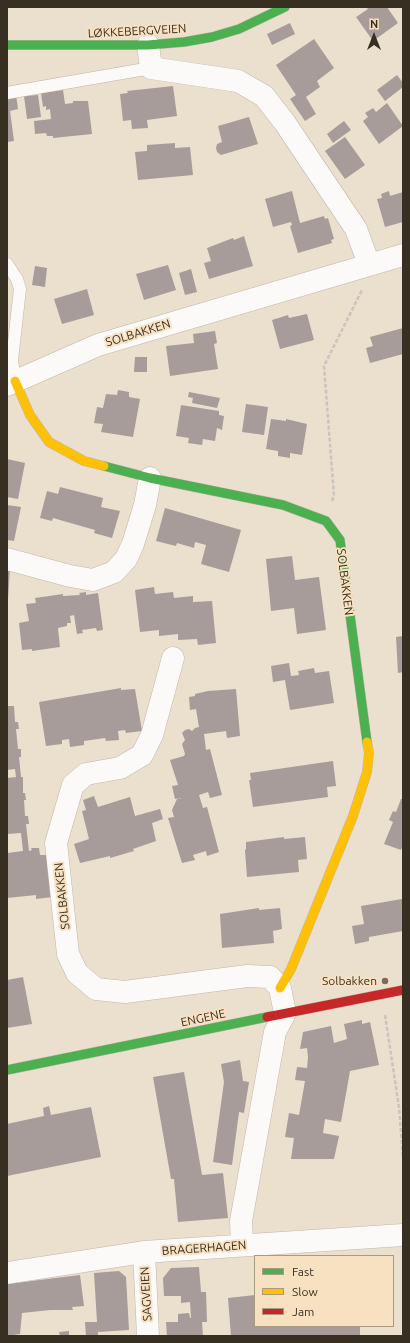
<!DOCTYPE html>
<meta charset="utf-8">
<style>
body{margin:0}
#map{position:relative;width:410px;height:1343px;overflow:hidden;background:#ebdfce;font-family:Ubuntu,sans-serif}
canvas{display:block}
.frame{position:absolute;inset:0;border:8px solid #382f23;pointer-events:none}
.legend{position:absolute;left:254px;top:1255px;width:140px;height:72px;box-sizing:border-box;background:#f8e1c1;border:1px solid #ab9a82;margin:0;padding:5px 7px;list-style:none;font-size:12px;color:#382f23}
.legend li{display:flex;align-items:center;gap:8px;height:20px}
.legend b{width:20px;border:1px solid #ab9a82}
.north{position:absolute;left:354px;top:16px;width:40px;height:40px;-webkit-text-stroke:3px #f8e1c1;paint-order:stroke;rotate:0deg;font-size:11px;font-weight:700;line-height:16px;text-align:center;color:#382f23}
.north::after{content:'';display:block;margin:auto;width:14px;height:18px;background:#382f23;clip-path:polygon(50% 0,100% 100%,50% 72%,0 100%)}
</style>
<div id="map">
<canvas width="410" height="1343"></canvas>
<div class="frame"></div>
<ul class="legend">
<li><b style="height:5px;background:#4caf50"></b>Fast</li>
<li><b style="height:5px;background:#ffc107"></b>Slow</li>
<li><b style="height:5px;background:#c62828"></b>Jam</li>
</ul>
<div class="north">N</div>
</div>
<script>
const context = document.querySelector('canvas').getContext('2d');
context.lineJoin = 'round';
function fill(path, color) { context.fillStyle = color; context.fill(path, 'evenodd'); }
const shape = rows => new Path2D(rows.map(r => 'M' + r).join(''));
function stroke(path, color, width, dash) { context.strokeStyle = color; context.lineWidth = width; context.lineCap = dash ? 'butt' : 'round'; context.setLineDash(dash || []); context.stroke(path); }
function write(font, color, halo, rows, align = 'center') {
  context.font = font + ' Ubuntu,sans-serif'; context.lineWidth = 4; context.setLineDash([]); context.textBaseline = 'middle'; context.strokeStyle = halo; context.fillStyle = color; for (const [text, x, y, turn = 0] of rows) {
    context.save(); context.translate(x, y); context.rotate((+turn || 0) * Math.PI / 180); context.textAlign = isNaN(turn) ? turn : align; if (halo) context.strokeText(text, 0, 0); context.fillText(text, 0, 0); context.restore();
  }
}
const building = shape([
 [366,7,387,7,398,23,373,41,356,17,368,9],
 [290,23,295,34,272,45,267,34],
 [314,39,334,68,317,81,320,87,306,97,316,114,305,121,290,99,296,95,276,65],
 [397,75,403,83,403,87,385,101,377,90],
 [173,86,177,116,147,120,148,128,132,129,131,120,123,121,120,94,128,93,127,91],
 [63,90,65,104,73,103,73,101,88,101,92,134,53,138,53,136,47,136,46,133,35,134,34,121,51,119,50,109,46,110,46,106,43,107,41,93],
 [16,95,18,109,10,111,14,141,7,142,7,96],
 [38,95,41,117,27,119,24,96],
 [387,103,403,126,379,144,363,121,368,117,365,113,373,108,376,112],
 [249,117,258,144,221,155,217,152,216,148,217,144,222,142,218,126],
 [344,121,351,130,333,143,327,134],
 [345,137,365,165,345,179,325,151],
 [175,143,175,148,190,147,193,175,138,180,135,152,147,151,147,145],
 [292,191,300,223,324,216,325,219,328,218,334,239,331,240,332,243,298,253,290,226,292,225,291,222,273,227,265,199],
 [389,191,390,196,403,192,403,222,385,227,377,199,382,198,381,194],
 [244,236,253,266,209,279,204,263,211,261,207,248,233,238,234,240],
 [168,265,176,290,144,300,136,274],
 [35,266,47,268,45,287,32,285],
 [191,269,197,292,185,295,179,273],
 [87,289,94,315,62,324,54,299],
 [307,314,314,340,280,349,272,320,288,315,289,318],
 [403,328,403,354,370,363,366,348,373,346,370,337],
 [215,331,217,343,214,344,218,369,170,376,166,346,194,343,193,334],
 [135,357,147,357,147,372,134,372],
 [118,390,129,392,129,397,140,399,133,437,101,432,103,424,94,423,97,407,103,408,106,394,117,395],
 [189,392,220,398,217,408,192,403,193,398,188,397],
 [246,404,268,407,264,435,242,432],
 [181,405,219,411,219,415,224,416,222,430,217,428,215,441,203,439,202,445,188,443,189,438,176,436],
 [271,419,286,421,286,419,307,424,302,455,290,453,290,458,278,456,278,451,266,449],
 [7,459,25,463,18,499,7,497],
 [60,487,103,498,101,507,120,511,112,538,94,533,95,530,53,518,52,521,40,518,47,491,58,494],
 [7,505,21,507,14,541,7,540],
 [165,508,241,530,229,572,201,564,206,545,195,542,194,548,177,543,176,546,156,541],
 [292,556,295,580,319,577,326,630,297,634,294,608,271,611,266,559],
 [7,569,10,569,8,599,7,599],
 [154,587,155,594,173,592,174,598,193,596,193,602,212,601,216,643,198,645,197,639,178,640,178,634,159,636,159,630,140,632,135,590],
 [86,592,86,595,98,593,103,630,97,631,96,628,82,630,83,633,77,634,74,615,70,616,71,623,67,623,67,626,58,628,57,619,60,647,32,651,32,649,22,650,19,623,29,621,26,604,36,603,35,598,63,594,63,596,80,595,79,593],
 [403,636,403,672,398,673,396,637],
 [289,663,291,676,299,675,298,671,314,668,315,673,329,671,334,703,290,710,285,680,273,682,271,666],
 [121,688,121,690,135,689,142,731,126,733,125,730,118,731,119,740,106,741,105,738,84,741,84,745,70,747,69,739,62,740,62,744,46,746,39,702],
 [236,689,240,736,227,738,226,731,204,734,206,750,210,749,222,795,210,798,208,792,199,795,203,808,207,807,219,852,207,856,206,851,193,855,195,860,182,863,168,818,174,817,172,810,177,799,182,798,175,799,172,786,178,785,170,760,184,756,185,754,182,744,185,740,182,733,185,730,189,729,192,731,195,728,199,727,196,709,190,710,189,697,195,696,195,694,208,691],
 [7,706,14,706,15,722,18,722,19,729,16,729,18,749,21,749,21,757,19,757,21,777,23,777,23,793,25,793,26,800,24,800,25,816,28,816,29,824,26,824,29,851,32,850,31,848,39,848,40,855,48,855,53,897,36,899,36,895,7,898,7,853,23,851,21,833,7,834,7,778,16,777,15,769,7,770],
 [333,761,336,786,327,787,328,797,253,807,249,780,251,780,250,773],
 [94,796,98,807,130,797,135,816,160,809,163,819,152,823,156,841,133,849,134,851,110,858,110,856,80,863,74,844,89,839,82,811,86,810,83,800],
 [401,799,403,799,403,845,401,850,384,844,393,822,389,820,393,811,396,812],
 [284,837,284,839,305,837,307,859,298,860,299,872,247,877,245,850,246,849,246,842],
 [402,899,403,931,369,937,369,941,355,944,352,926,364,924,361,906],
 [259,908,259,910,280,908,282,929,273,931,274,943,222,948,220,914],
 [23,977,32,1024,7,1028,7,980],
 [362,1020,362,1024,370,1022,379,1065,350,1071,341,1122,325,1119,323,1133,339,1136,334,1159,291,1159,294,1138,285,1137,289,1113,299,1115,305,1081,295,1080,297,1067,307,1068,308,1057,307,1048,300,1049,303,1032,331,1026,334,1043,347,1039,344,1024],
 [240,1060,243,1081,249,1082,244,1113,239,1112,232,1165,213,1162,224,1082,221,1064],
 [184,1072,202,1175,223,1173,228,1218,178,1222,174,1179,171,1179,153,1077],
 [49,1106,51,1115,91,1107,101,1157,7,1176,7,1124,44,1116,43,1108],
 [199,1267,201,1292,206,1292,207,1322,202,1322,203,1336,167,1336,166,1322,178,1322,178,1314,189,1313,190,1318,191,1318,190,1302,181,1303,181,1296,164,1296,163,1278,171,1268],
 [119,1271,126,1277,129,1330,98,1332,98,1336,86,1336,85,1322,97,1322,94,1273],
 [80,1275,84,1306,72,1307,73,1310,50,1310,22,1313,20,1334,7,1336,7,1284],
 [255,1295,255,1326,360,1326,360,1336,231,1336,228,1298],
 [69,1331,69,1336,60,1336,59,1332]
]);
const path = shape([
 [332,501,334,496,324,366,362,290],
 [385,1015,399,1107,403,1158]
]);
const lane = shape([
 [7,93,151,68],
 [7,264,17,279,20,289,12,360,15,381]
]);
const street = shape([
 [148,45,151,68,238,81,264,96,285,123,356,229,369,264],
 [7,385,98,345,403,255],
 [7,559,70,576,93,580,114,572,126,559,133,544,145,505,150,478],
 [173,658,152,735,142,755,120,768,86,774,73,785,56,843,68,954,77,973,96,989,125,992,247,976,270,977,280,988,285,1013,275,1032,241,1221,242,1245],
 [144,1252,148,1336],
 [7,1273,144,1252,403,1235]
]);
const fast = shape([
 [7,45,148,45,184,42,212,37,239,29,285,7],
 [104,466,150,478,283,505,326,521,340,540,367,742],
 [7,1070,267,1017]
]);
const slow = shape([
 [15,381,30,415,49,442,84,461,104,466],
 [280,988,291,969,353,816,367,772,369,753,367,742]
]);
const jam = shape([
 [267,1017,403,990]
]);
const markers = [
 [385,981,4,"#776d5f"]
];
const streetNames = [
 ["LØKKEBERGVEIEN",137,31,-3],
 ["SOLBAKKEN",138,333,-17],
 ["SOLBAKKEN",345,582,83],
 ["SOLBAKKEN",62,896,-96],
 ["ENGENE",203,1018,-12],
 ["BRAGERHAGEN",204,1248,-4],
 ["SAGVEIEN",146,1294,-93]
];
const poiNames = [
 ["Solbakken",377,981]
];
fill(building, '#a79c99');
stroke(lane, '#c0b6a9', 13);
stroke(street, '#c0b6a9', 23);
stroke(fast, '#c0b6a9', 10);
stroke(slow, '#c0b6a9', 10);
stroke(jam, '#c0b6a9', 10);
stroke(path, '#c9c4be', 2.5, [4, 2]);
stroke(lane, '#fcfaf8', 12);
stroke(street, '#fcfaf8', 22);
stroke(fast, '#4caf50', 9);
stroke(slow, '#ffc107', 9);
stroke(jam, '#c62828', 9);
for (const [x, y, r, color] of markers) { const dot = new Path2D(); dot.arc(x, y, r, 0, 2 * Math.PI); context.fillStyle = color; context.fill(dot); stroke(dot, '#f8e1c1', 1.5); }
write('12px', '#382f23', '#f8e1c1', streetNames);
write('12px', '#382f23', '#f8e1c1', poiNames, 'right');
</script>
